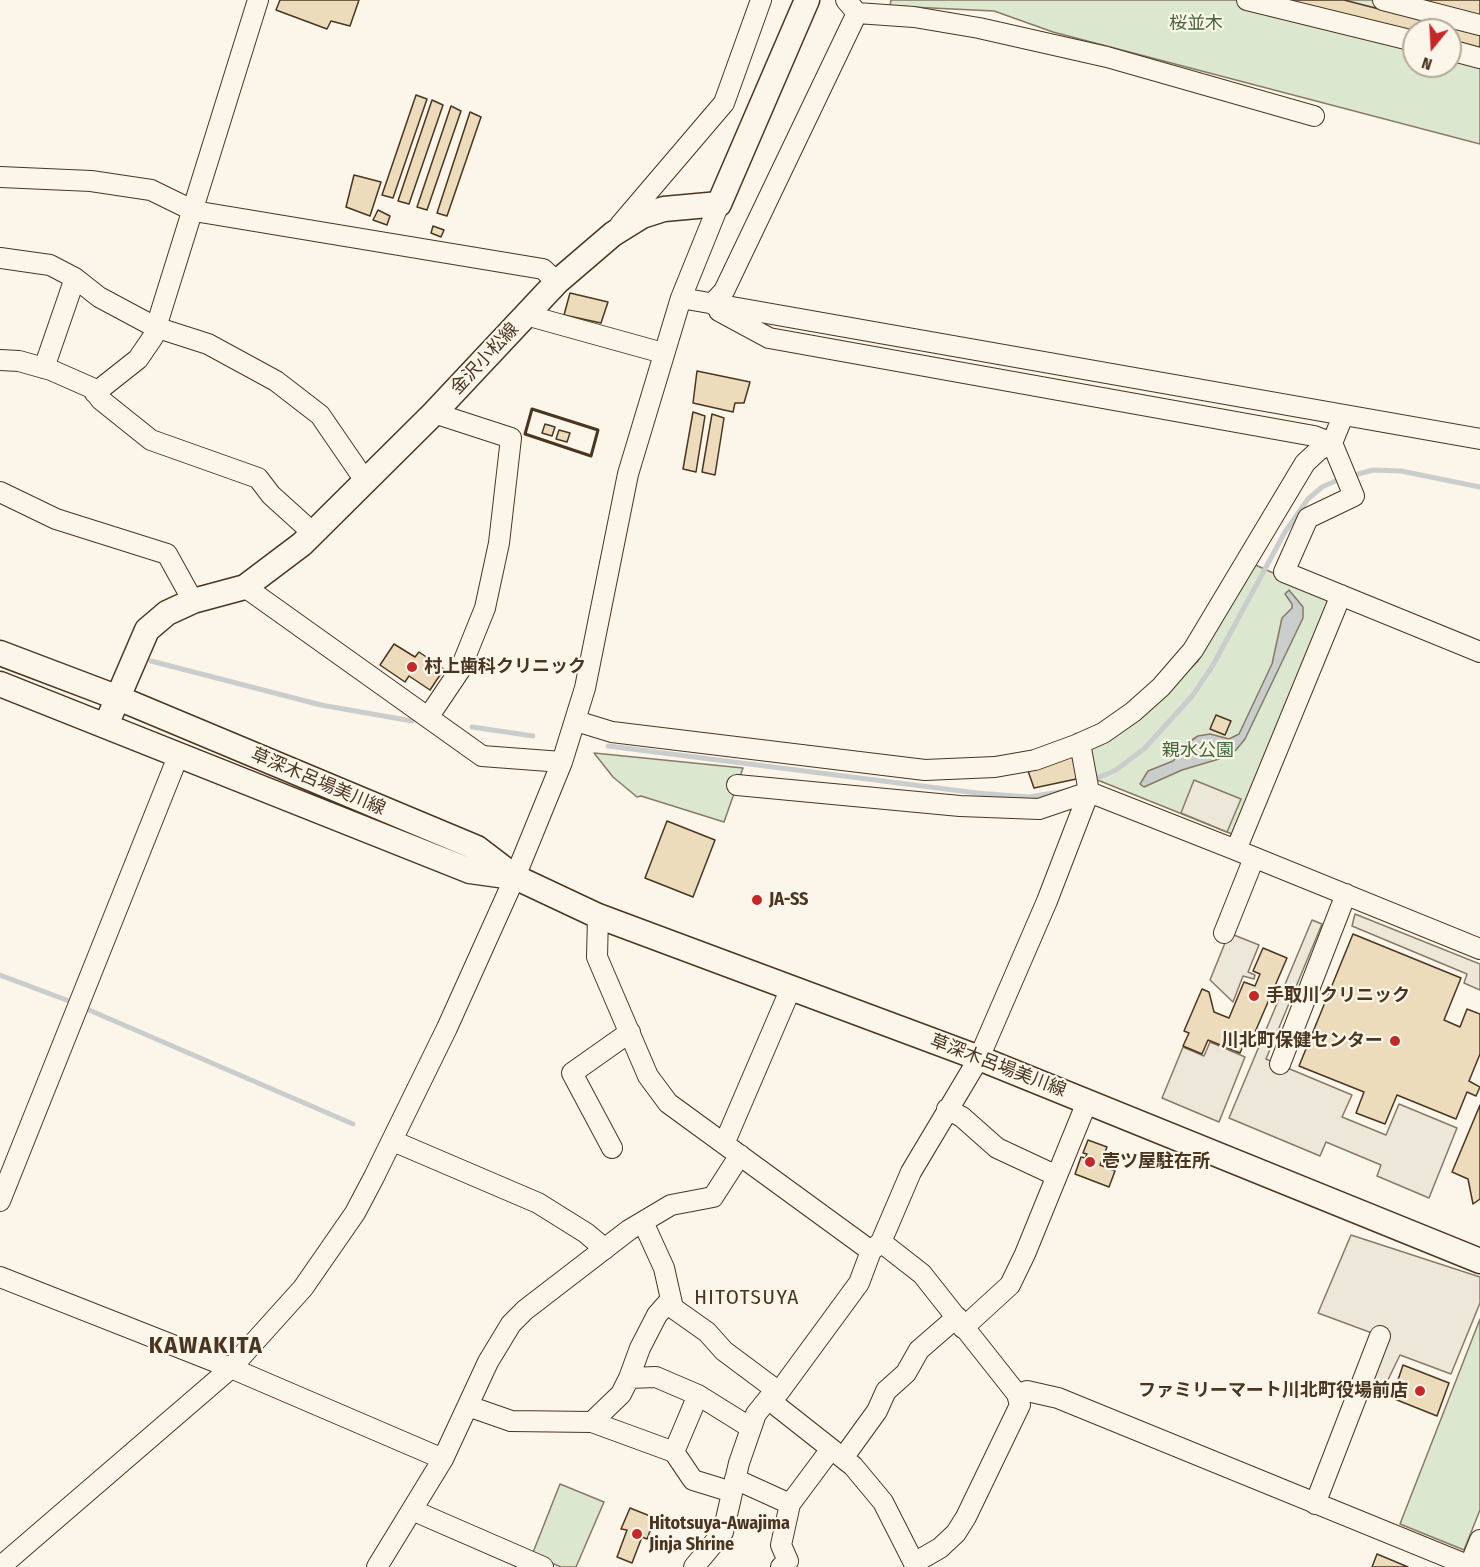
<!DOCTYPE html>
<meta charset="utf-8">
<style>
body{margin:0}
#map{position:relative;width:1480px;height:1567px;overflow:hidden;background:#fbf6e9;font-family:"Fira Sans Condensed",sans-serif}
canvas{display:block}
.north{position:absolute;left:1402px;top:18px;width:60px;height:60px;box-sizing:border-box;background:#fbf6e9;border:2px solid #b4a999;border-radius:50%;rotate:198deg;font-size:16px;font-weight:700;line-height:24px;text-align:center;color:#4a3520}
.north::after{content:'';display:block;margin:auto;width:21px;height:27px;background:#c62828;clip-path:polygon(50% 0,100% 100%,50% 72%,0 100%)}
</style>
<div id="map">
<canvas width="1480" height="1567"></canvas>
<div class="north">N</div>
</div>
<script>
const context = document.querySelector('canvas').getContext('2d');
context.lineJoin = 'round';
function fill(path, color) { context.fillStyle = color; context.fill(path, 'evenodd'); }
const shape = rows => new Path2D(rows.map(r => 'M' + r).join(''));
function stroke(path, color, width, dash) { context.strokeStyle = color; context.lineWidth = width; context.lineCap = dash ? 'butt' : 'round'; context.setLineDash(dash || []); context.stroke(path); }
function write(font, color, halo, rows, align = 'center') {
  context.font = font + ' "Fira Sans Condensed","Noto Sans JP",sans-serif'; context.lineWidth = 4.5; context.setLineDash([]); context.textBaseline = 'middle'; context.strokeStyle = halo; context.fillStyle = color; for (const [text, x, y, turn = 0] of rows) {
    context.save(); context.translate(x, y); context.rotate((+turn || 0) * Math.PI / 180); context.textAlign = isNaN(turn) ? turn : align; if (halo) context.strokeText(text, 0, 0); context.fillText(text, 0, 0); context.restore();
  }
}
const green = shape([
 [891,0,1480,0,1480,144,1053,32,994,11,890,6,891,0],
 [1414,30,1450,30,1450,66,1414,66,1414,30],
 [1251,563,1331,599,1232,834,1095,779,1089,747,1099,746,1141,717,1198,661,1251,563],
 [594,753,743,768,724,822,641,796,637,797,613,777,594,753],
 [1480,1319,1480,1510,1464,1550,1400,1524,1480,1319],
 [560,1484,604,1502,576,1567,561,1567,532,1555,560,1484]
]);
const parking = shape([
 [1194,780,1241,799,1227,832,1181,813,1194,780],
 [1355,914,1480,964,1480,990,1464,983,1467,974,1352,926,1355,914],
 [1312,920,1322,924,1266,1059,1352,1095,1342,1117,1386,1135,1399,1104,1457,1128,1429,1198,1377,1176,1381,1165,1326,1142,1320,1156,1229,1118,1312,920],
 [1229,933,1259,945,1248,972,1255,975,1254,979,1243,976,1233,1002,1210,980,1229,933],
 [1210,1042,1245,1057,1219,1122,1162,1098,1183,1047,1204,1056,1210,1042],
 [1351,1235,1480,1277,1480,1303,1451,1374,1400,1355,1384,1388,1370,1383,1380,1336,1318,1313,1351,1235]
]);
const water = shape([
 [1289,590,1303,607,1303,618,1245,739,1236,750,1219,759,1182,770,1144,787,1140,784,1148,771,1173,761,1179,755,1181,747,1198,736,1210,734,1229,739,1239,734,1272,664,1282,618,1292,608,1292,604,1285,594,1289,590]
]);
const stream = shape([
 [151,661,321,705,412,721],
 [472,727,533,736],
 [608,746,977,793,1029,797,1065,791],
 [1090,781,1116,770,1145,748,1193,695,1213,665,1285,532,1308,499,1322,487,1340,479,1373,470,1401,471,1480,487],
 [0,975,69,1001],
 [89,1010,353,1124]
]);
const building = shape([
 [280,0,359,0,350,26,331,21,327,29,276,10,280,0],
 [1284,0,1344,0,1480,35,1480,51,1450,43,1450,30,1414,30,1414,34,1284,0],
 [1412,0,1480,0,1480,17,1412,0],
 [416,95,427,99,393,198,382,195,416,95],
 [432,100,443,105,409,204,398,201,432,100],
 [451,106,461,111,427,210,417,207,451,106],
 [470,112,481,117,447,216,437,213,470,112],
 [354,175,381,182,370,216,346,207,354,175],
 [378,210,390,216,387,225,373,220,378,210],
 [433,226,444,230,441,237,431,233,433,226],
 [570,293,608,302,601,323,564,315,570,293],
 [697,371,750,382,744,403,735,403,733,412,693,403,697,371],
 [693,412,705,416,696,472,683,469,693,412],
 [712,414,724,418,715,475,702,472,712,414],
 [545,424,555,427,552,436,542,433,545,424],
 [559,430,570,433,567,442,556,439,559,430],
 [394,644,415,657,419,652,444,669,430,690,409,676,405,682,380,665,394,644],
 [1216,715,1231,721,1225,735,1210,729,1216,715],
 [1075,750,1081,778,1034,788,1027,768,1075,750],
 [667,821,715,840,693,897,645,878,667,821],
 [1353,934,1461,978,1444,1020,1460,1027,1467,1009,1480,1014,1480,1054,1469,1081,1480,1087,1476,1096,1467,1092,1456,1119,1397,1095,1385,1124,1356,1113,1364,1092,1299,1066,1353,934],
 [1263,948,1287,958,1249,1046,1244,1044,1240,1053,1208,1040,1202,1054,1183,1046,1189,1033,1184,1031,1202,989,1209,992,1214,1012,1229,1018,1244,982,1255,986,1260,974,1253,971,1263,948],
 [1480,1105,1480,1199,1473,1204,1468,1179,1452,1172,1480,1105],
 [1088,1140,1107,1147,1100,1165,1115,1171,1109,1187,1075,1174,1081,1157,1085,1158,1087,1154,1083,1153,1088,1140],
 [1403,1365,1449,1383,1437,1416,1392,1398,1403,1365],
 [630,1508,655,1518,647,1539,642,1537,632,1563,617,1557,627,1530,621,1529,630,1508],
 [1377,1554,1408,1567,1372,1567,1377,1554]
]);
const minor = shape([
 [846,0,857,13,914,17,979,28,1107,57,1314,116],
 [1247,0,1414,41],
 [1383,0,1480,25],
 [1450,50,1480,58],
 [0,177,91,181,151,190,194,211,543,269,557,282],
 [620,225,724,103,761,0],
 [0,258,50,265,75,278,99,297,155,327,208,344,276,381,320,415,366,482],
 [681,298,1480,439],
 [712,304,724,291,857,13],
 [719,311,769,338,1314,436,1332,443],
 [526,315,663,353],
 [0,360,19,361,51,370,92,388,101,400,151,440,258,478,271,495,313,533],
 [44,368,75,278],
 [95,393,138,359,153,337,258,0],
 [1343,416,1332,443,1354,496,1308,518,1284,572,1480,652],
 [0,492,56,519,167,554,193,601],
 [245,587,482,756,562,762],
 [429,716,460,670,485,608,499,543,511,438,434,413],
 [576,721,612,732,925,770,995,767,1035,760,1076,745,1103,733,1133,712,1161,687,1193,650,1305,463,1319,450,1332,443],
 [737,785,960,806,1039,809,1089,792,1080,743],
 [1236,850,1480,949],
 [598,916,597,957,648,1076,668,1103,871,1251],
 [1224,933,1254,858],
 [1280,1064,1346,894],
 [947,1109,962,1117,997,1148,1057,1176],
 [393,1141,538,1203,586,1233,605,1249],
 [724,1144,791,988],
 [612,1148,572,1073,630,1032],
 [0,1201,179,754],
 [643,1222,664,1268,673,1308,707,1332,724,1351,779,1392],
 [881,1242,922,1274,1017,1394,1020,1405,966,1517,956,1533,940,1548,914,1563],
 [0,1277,231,1368,443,1459],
 [963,1328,1010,1285,1025,1254,1087,1102],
 [629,1378,640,1348,657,1315,671,1299],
 [1017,1394,1027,1391,1058,1398,1472,1567],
 [768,1399,853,1466,883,1502,916,1567],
 [468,1406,511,1421,592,1422,674,1452,693,1480,732,1492],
 [592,1422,621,1394,629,1378,656,1377,698,1395,751,1428],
 [674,1452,698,1395],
 [843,1458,877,1411,886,1391,906,1373,919,1350,957,1317],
 [735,1479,790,1504],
 [1315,1504,1380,1336],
 [412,1510,543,1567],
 [0,1567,231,1368,303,1288,355,1213,374,1177,447,1028,515,877,562,762,585,688,628,474,681,298,719,204],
 [377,1567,443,1459,488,1362,511,1324,525,1310,629,1230,671,1205,713,1197,740,1155],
 [694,1567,723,1532,739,1463,756,1414,768,1399,779,1392,859,1283,871,1251,881,1242,911,1172,979,1058,1047,901,1089,792,1236,850,1341,595],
 [781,1567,788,1561,781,1545,790,1504,831,1449],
 [1469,1567,1480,1540]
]);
const major = shape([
 [0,653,116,697,477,848,515,877,598,916,979,1058,1480,1261],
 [0,684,470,871,513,877],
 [106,725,147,630,167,613,193,601,245,587,302,544,434,413,557,282,613,234,642,216,664,209,719,204,807,0]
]);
const wall = shape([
 [532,409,598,430,591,456,525,434,532,409]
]);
const markers = [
 [412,667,6,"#c62828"],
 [757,900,6,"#c62828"],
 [1254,996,6,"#c62828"],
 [1395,1041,6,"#c62828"],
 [1090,1162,6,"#c62828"],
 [1420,1391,6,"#c62828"],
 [637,1534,6,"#c62828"]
];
const parkNames = [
 ["桜並木",1196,24],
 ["親水公園",1198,751]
];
const streetNames = [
 ["金沢小松線",485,359,-47],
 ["草深木呂場美川線",318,782,23],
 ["草深木呂場美川線",998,1066,21]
];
const poiNames = [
 ["村上歯科クリニック",424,667],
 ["JA-SS",769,900],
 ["手取川クリニック",1266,996],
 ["川北町保健センター",1383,1041,"right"],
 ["壱ツ屋駐在所",1102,1162],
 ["ファミリーマート川北町役場前店",1408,1391,"right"],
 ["Hitotsuya-Awajima",649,1524],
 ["Jinja Shrine",649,1545]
];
const quarterNames = [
 ["HITOTSUYA",747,1298]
];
const districtNames = [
 ["KAWAKITA",206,1346]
];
fill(green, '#dce7d0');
stroke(green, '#887966', 1.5);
fill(parking, '#ede7d9');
stroke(parking, '#887966', 1.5);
fill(water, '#c9cecd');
stroke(water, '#887966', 1.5);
stroke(stream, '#c9cecd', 5);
fill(building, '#ecdcbc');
stroke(building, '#4a3520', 1.5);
stroke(minor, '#4a3520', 22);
stroke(major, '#4a3520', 27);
stroke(minor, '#fbf6e9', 20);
stroke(major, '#fbf6e9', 24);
stroke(wall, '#4a3520', 3);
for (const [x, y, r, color] of markers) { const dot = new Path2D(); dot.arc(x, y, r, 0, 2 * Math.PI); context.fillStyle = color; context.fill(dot); stroke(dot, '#fbf6e9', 2); }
write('18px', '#436837', '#fbf6e9', parkNames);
write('18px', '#4a3520', '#fbf6e9', streetNames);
write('bold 18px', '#4a3520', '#fbf6e9', poiNames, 'left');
context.letterSpacing = '1.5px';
write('21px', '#4a3520', '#fbf6e9', quarterNames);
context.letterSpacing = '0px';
context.letterSpacing = '1.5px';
write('bold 24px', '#4a3520', '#fbf6e9', districtNames);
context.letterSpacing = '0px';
</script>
